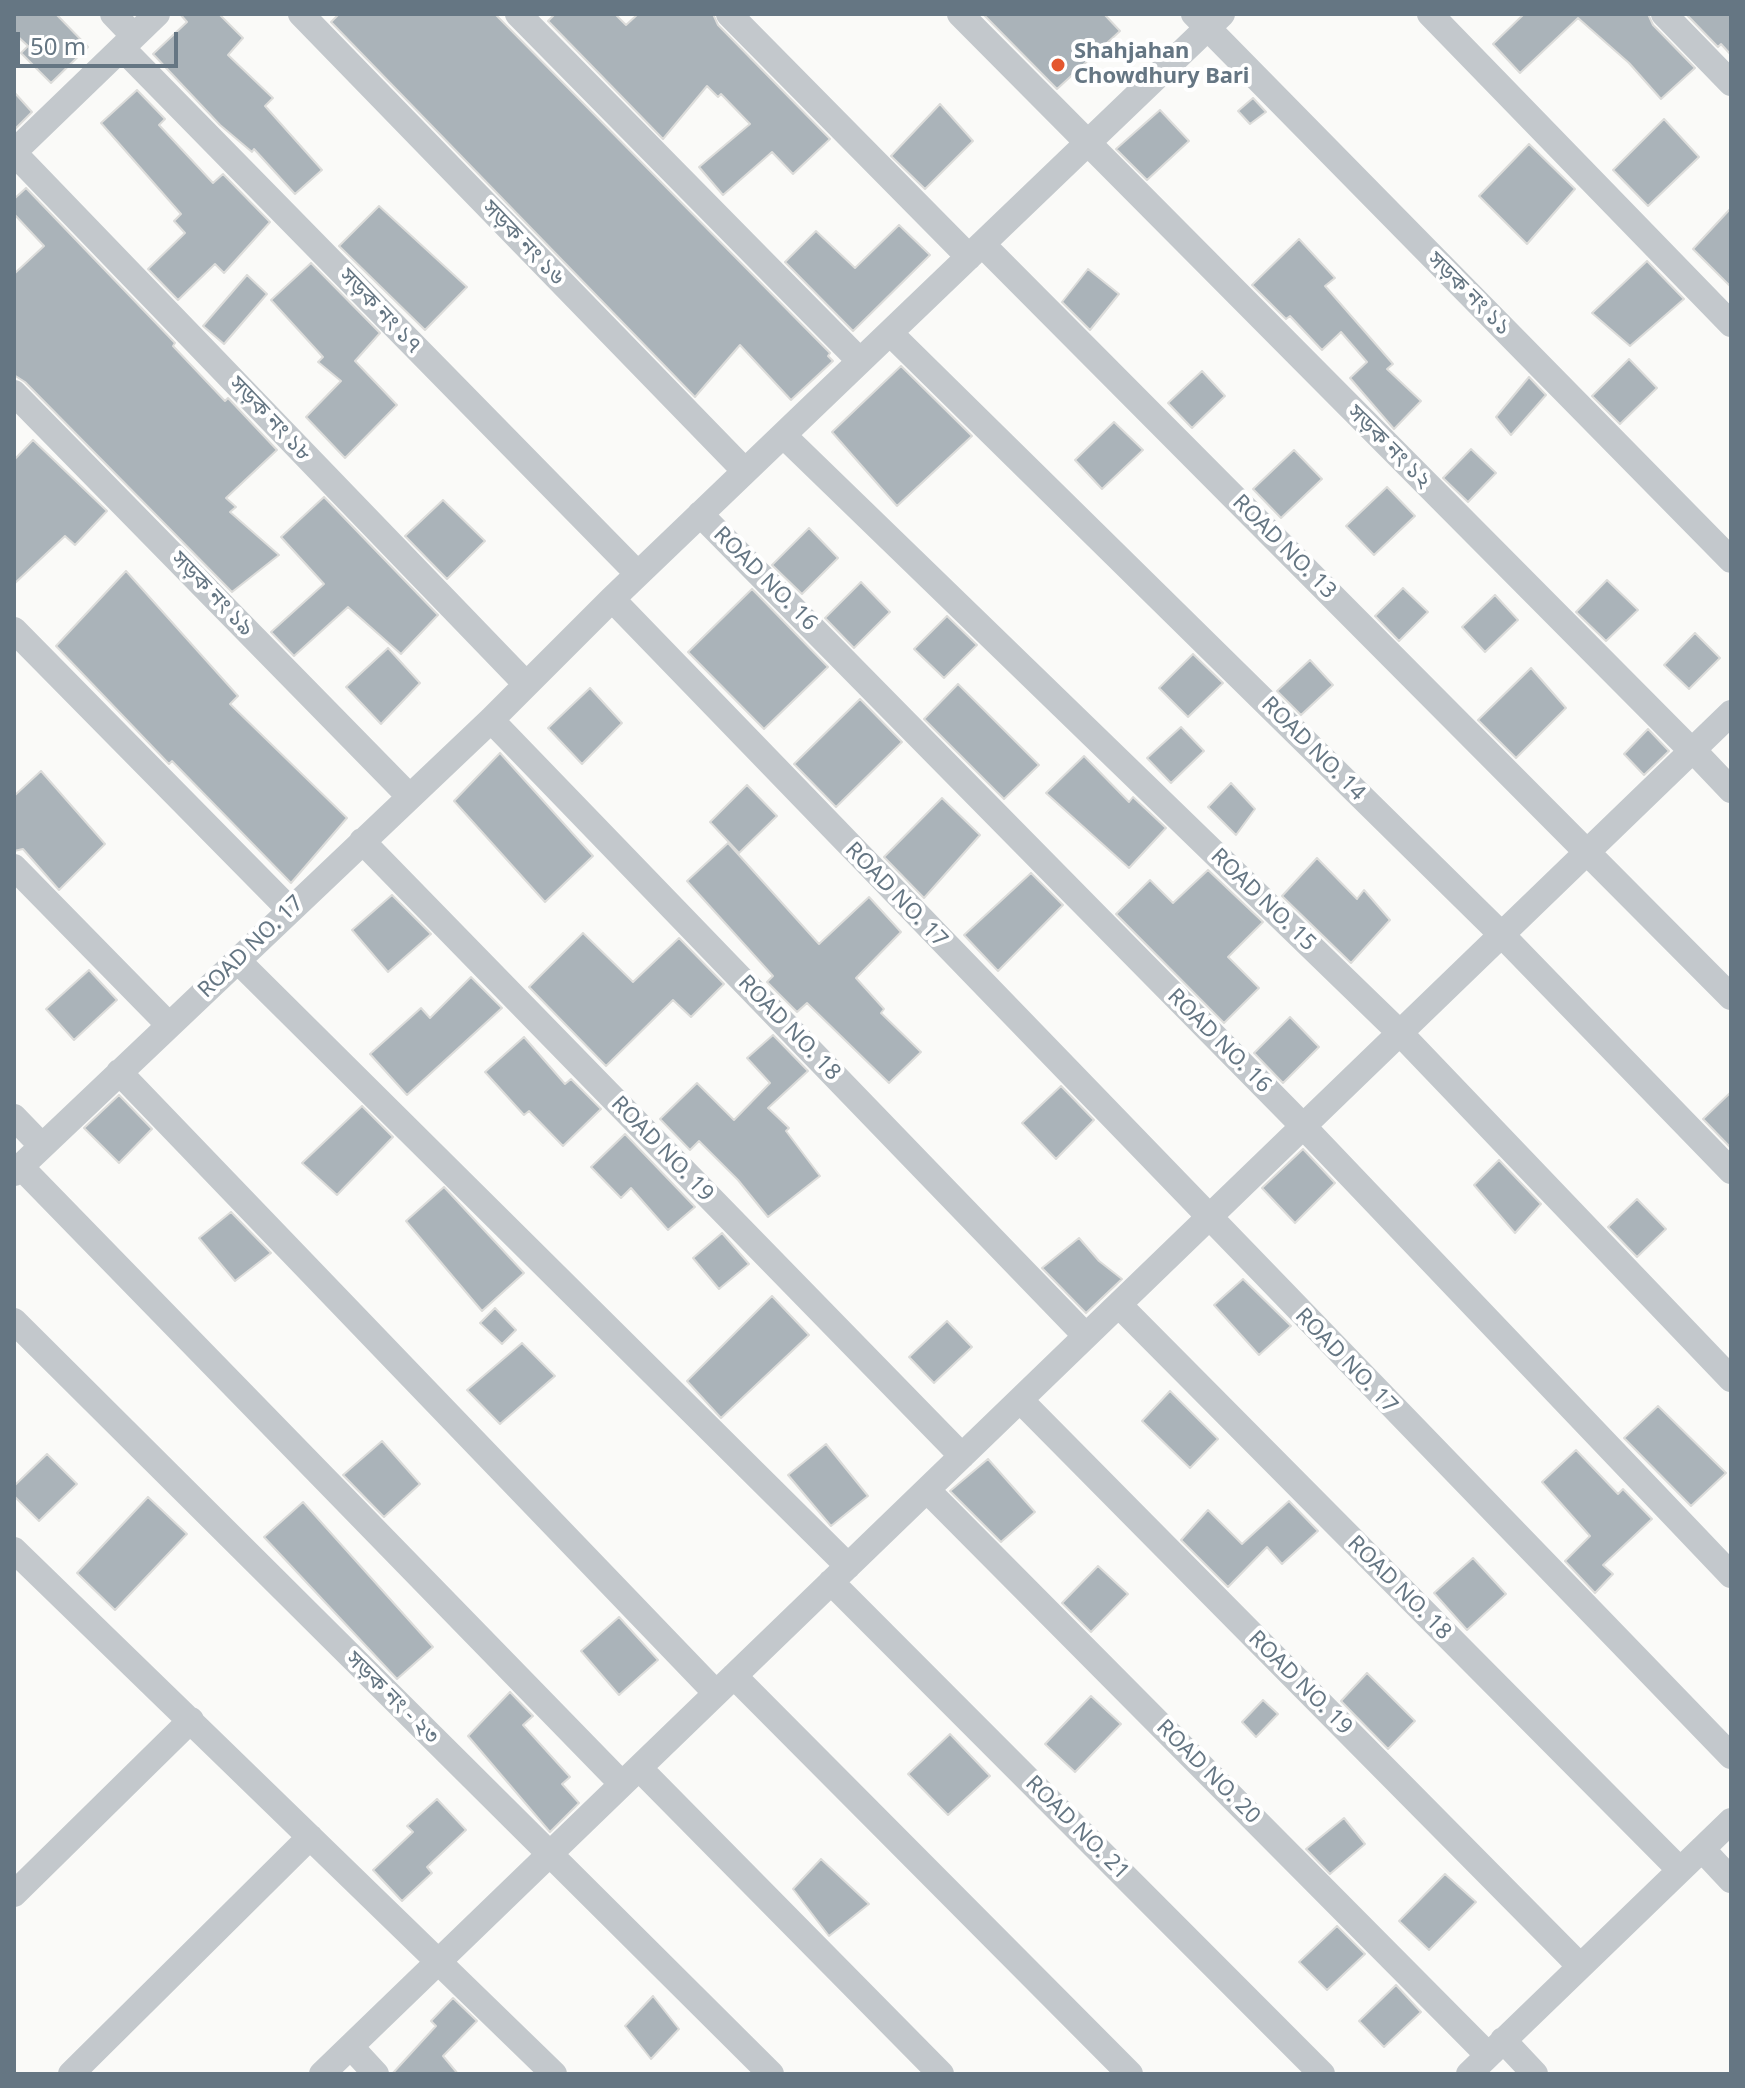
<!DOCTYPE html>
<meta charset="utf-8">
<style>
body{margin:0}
#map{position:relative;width:1745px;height:2088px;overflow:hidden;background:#fafaf8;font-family:"Noto Sans",sans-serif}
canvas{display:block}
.frame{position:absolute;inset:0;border:16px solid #657683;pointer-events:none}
.scale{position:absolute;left:16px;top:32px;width:162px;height:36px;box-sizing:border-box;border:4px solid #657683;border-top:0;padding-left:10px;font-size:24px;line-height:28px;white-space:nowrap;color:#657683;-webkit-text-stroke:6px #fff;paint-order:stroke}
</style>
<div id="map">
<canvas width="1745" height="2088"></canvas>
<div class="frame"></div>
<div class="scale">50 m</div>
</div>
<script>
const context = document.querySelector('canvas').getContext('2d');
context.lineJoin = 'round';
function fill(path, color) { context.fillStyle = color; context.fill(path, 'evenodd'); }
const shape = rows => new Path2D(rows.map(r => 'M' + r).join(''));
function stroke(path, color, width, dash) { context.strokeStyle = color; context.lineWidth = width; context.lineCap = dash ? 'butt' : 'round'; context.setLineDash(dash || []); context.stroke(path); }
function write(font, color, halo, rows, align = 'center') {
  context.font = font + ' "Noto Sans","Noto Sans Bengali",sans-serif'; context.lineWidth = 8; context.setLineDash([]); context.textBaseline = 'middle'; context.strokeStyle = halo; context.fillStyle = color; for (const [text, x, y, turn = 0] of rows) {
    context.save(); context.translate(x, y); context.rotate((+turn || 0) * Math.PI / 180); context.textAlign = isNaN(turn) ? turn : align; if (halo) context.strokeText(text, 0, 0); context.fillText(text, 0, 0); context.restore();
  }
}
const building = shape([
 [14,14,56,14,88,47,51,83,21,53,28,46,14,33,14,14],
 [180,14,219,14,243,38,228,55,273,98,265,106,322,170,295,194,254,149,252,152,220,125,153,54,187,22,180,14],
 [339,14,495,14,830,353,828,356,833,361,791,400,740,345,695,397,331,22,339,14],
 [555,14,615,14,626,25,638,14,713,14,718,25,830,139,793,174,772,152,723,195,699,167,750,124,721,94,718,97,707,86,663,139,548,21,555,14],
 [983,14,1104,14,1120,31,1057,89,983,14],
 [1524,14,1648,14,1653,25,1695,68,1661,99,1629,63,1578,18,1520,73,1493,44,1524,14],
 [1686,14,1731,14,1731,55,1721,44,1718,47,1686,14],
 [137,90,165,119,159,125,213,183,223,174,270,222,224,273,215,264,178,300,148,269,185,233,174,221,181,214,101,123,137,90],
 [14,92,32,112,14,130,14,92],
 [1253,98,1266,112,1250,124,1238,111,1253,98],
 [940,104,973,141,925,189,891,156,940,104],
 [1160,110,1189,141,1147,180,1116,149,1160,110],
 [1664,119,1699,157,1648,206,1613,170,1664,119],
 [1529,144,1575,189,1527,244,1479,196,1529,144],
 [26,188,175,343,173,346,225,401,228,398,277,450,226,498,236,507,230,512,279,555,232,592,25,382,14,375,14,274,44,246,14,214,14,199,26,188],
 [379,206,467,287,425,330,339,246,379,206],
 [1731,208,1731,287,1693,249,1731,208],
 [899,225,930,255,853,331,785,262,816,231,855,268,899,225],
 [1299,239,1335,278,1325,286,1393,364,1387,369,1421,401,1394,429,1350,378,1367,362,1341,332,1322,350,1290,316,1286,319,1252,285,1299,239],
 [1647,261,1684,299,1630,346,1592,313,1647,261],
 [311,263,380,333,355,361,397,405,345,458,306,417,341,381,318,362,323,357,271,300,311,263],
 [1088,269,1119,294,1090,330,1062,302,1088,269],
 [247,275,267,294,224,344,203,326,247,275],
 [1629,359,1657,388,1620,424,1592,396,1629,359],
 [901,366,972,436,897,506,832,432,901,366],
 [1202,371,1225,396,1192,428,1168,403,1202,371],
 [1529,377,1546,395,1511,435,1496,417,1529,377],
 [1114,422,1143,450,1102,489,1075,460,1114,422],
 [33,440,107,511,75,545,65,536,14,584,14,460,33,440],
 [1471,449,1496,473,1468,502,1443,478,1471,449],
 [1294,450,1322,479,1281,518,1253,489,1294,450],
 [1387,487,1415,516,1374,555,1346,526,1387,487],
 [324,497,438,615,401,654,348,607,294,656,271,632,324,584,281,537,324,497],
 [443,500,485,541,447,579,405,536,443,500],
 [809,528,838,558,802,594,772,565,809,528],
 [126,571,238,696,230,704,347,818,291,883,172,761,169,764,56,646,126,571],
 [1607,580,1638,610,1606,641,1576,612,1607,580],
 [861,582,890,612,854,648,825,618,861,582],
 [1403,588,1428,612,1399,641,1375,616,1403,588],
 [752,589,828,667,764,729,688,652,752,589],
 [1495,595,1518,620,1485,652,1462,627,1495,595],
 [947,616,977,645,944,678,914,649,947,616],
 [1695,633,1720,658,1689,689,1664,665,1695,633],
 [388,648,420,683,381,724,346,687,388,648],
 [1193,654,1223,683,1188,717,1159,688,1193,654],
 [1310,660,1333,685,1301,715,1277,691,1310,660],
 [1531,668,1566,708,1516,758,1478,720,1531,668],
 [958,684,1039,765,1004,799,924,719,958,684],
 [590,688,622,723,582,764,548,728,590,688],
 [860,699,902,742,836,807,794,764,860,699],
 [1181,727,1204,751,1171,783,1147,758,1181,727],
 [1648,729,1669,751,1644,775,1624,754,1648,729],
 [500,753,593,856,545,902,454,801,500,753],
 [1084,756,1129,802,1133,797,1166,828,1129,868,1046,793,1084,756],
 [41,771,105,844,59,890,23,849,14,851,14,796,41,771],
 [1231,783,1255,809,1236,835,1208,807,1231,783],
 [747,785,777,816,739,853,710,822,747,785],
 [942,798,980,835,924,898,884,857,942,798],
 [728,843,819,944,869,897,901,932,856,978,884,1009,881,1013,921,1052,889,1083,807,1003,797,1012,767,982,773,976,687,881,728,843],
 [1317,858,1357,899,1364,890,1390,920,1351,963,1282,896,1317,858],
 [1208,870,1263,922,1228,957,1259,988,1224,1023,1116,914,1150,880,1173,903,1208,870],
 [1031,873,1063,905,998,971,964,935,1031,873],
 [392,895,431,934,388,972,352,930,392,895],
 [583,933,633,982,679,938,724,984,691,1017,673,1000,606,1066,529,987,583,933],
 [89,970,117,1000,74,1040,46,1009,89,970],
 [471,977,502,1008,407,1095,370,1054,421,1008,430,1018,471,977],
 [1290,1017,1319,1047,1283,1083,1254,1053,1290,1017],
 [773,1035,808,1071,768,1108,789,1128,786,1131,820,1176,768,1217,738,1180,699,1141,690,1150,660,1119,697,1083,734,1120,770,1083,747,1058,773,1035],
 [524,1037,565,1084,571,1079,601,1109,563,1146,529,1111,524,1115,485,1072,524,1037],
 [1061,1086,1094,1120,1056,1159,1022,1123,1061,1086],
 [1731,1092,1731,1148,1703,1119,1731,1092],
 [119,1095,152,1129,119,1163,84,1128,119,1095],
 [362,1106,393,1137,337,1195,302,1163,362,1106],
 [625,1134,695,1207,668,1230,631,1188,621,1198,591,1167,625,1134],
 [1303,1149,1335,1183,1295,1223,1262,1188,1303,1149],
 [1499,1160,1541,1204,1515,1233,1474,1185,1499,1160],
 [444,1187,524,1273,482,1311,406,1221,444,1187],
 [1637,1199,1666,1229,1637,1257,1608,1227,1637,1199],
 [231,1212,271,1253,235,1281,199,1238,231,1212],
 [722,1233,749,1264,719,1289,693,1258,722,1233],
 [1079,1238,1099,1261,1122,1279,1086,1313,1042,1268,1079,1238],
 [1243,1279,1291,1326,1259,1355,1214,1305,1243,1279],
 [772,1296,809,1335,721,1418,687,1381,772,1296],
 [495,1308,516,1330,502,1344,480,1323,495,1308],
 [947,1321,972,1347,934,1383,909,1357,947,1321],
 [522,1343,555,1376,500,1424,467,1390,522,1343],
 [1170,1391,1218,1439,1190,1468,1142,1421,1170,1391],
 [1658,1406,1726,1473,1691,1506,1624,1438,1658,1406],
 [382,1441,420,1484,384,1517,343,1475,382,1441],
 [826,1444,868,1496,831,1526,788,1475,826,1444],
 [1576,1450,1618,1494,1623,1489,1652,1519,1603,1565,1613,1574,1595,1593,1565,1561,1590,1536,1542,1482,1576,1450],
 [47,1454,77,1484,39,1521,14,1496,14,1486,47,1454],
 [988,1459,1035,1512,1001,1542,950,1491,988,1459],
 [148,1497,187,1534,115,1610,77,1573,148,1497],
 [1289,1501,1318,1531,1282,1564,1267,1547,1228,1587,1181,1540,1208,1510,1242,1544,1289,1501],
 [303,1502,433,1647,397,1679,264,1537,303,1502],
 [1473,1558,1506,1594,1467,1630,1434,1593,1473,1558],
 [1098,1566,1128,1594,1091,1632,1062,1603,1098,1566],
 [619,1617,658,1660,619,1695,581,1651,619,1617],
 [1367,1673,1415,1721,1388,1749,1341,1701,1367,1673],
 [510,1692,533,1716,523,1725,570,1777,562,1784,579,1803,550,1832,468,1736,510,1692],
 [1091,1696,1121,1724,1075,1772,1045,1744,1091,1696],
 [1263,1700,1278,1714,1256,1737,1242,1722,1263,1700],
 [950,1734,990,1776,948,1815,908,1774,950,1734],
 [437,1799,466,1830,427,1867,432,1873,402,1901,373,1870,413,1832,407,1826,437,1799],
 [1344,1818,1365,1844,1330,1874,1306,1849,1344,1818],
 [821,1859,869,1904,829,1936,793,1889,821,1859],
 [1445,1874,1476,1902,1429,1950,1399,1921,1445,1874],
 [1337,1926,1365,1954,1327,1990,1299,1962,1337,1926],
 [1396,1985,1421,2012,1384,2047,1359,2021,1396,1985],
 [653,1996,679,2029,651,2059,625,2026,653,1996],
 [453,1998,477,2021,443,2056,458,2074,392,2074,436,2026,431,2021,453,1998]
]);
const minor = shape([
 [113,14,134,36],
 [301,14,745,471],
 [518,14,860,361],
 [729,14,969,257],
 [960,14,1692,751],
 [1194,14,1731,560],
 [1430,14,1731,324],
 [1664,14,1731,83],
 [122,48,638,574],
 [14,152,157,14],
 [14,153,526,684],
 [982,244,1731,997],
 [890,333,1502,935,1731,1171],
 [14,393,409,796],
 [783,435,1399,1032,1731,1379],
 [700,514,1303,1126,1731,1575],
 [612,599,1731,1756],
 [14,630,290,910],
 [491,720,1086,1336],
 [1693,750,1731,790],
 [362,841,962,1456],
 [14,867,169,1025],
 [237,960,848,1566],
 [119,1072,716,1693],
 [14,1117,42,1146],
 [20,1166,622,1784],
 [14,1173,491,720,612,599,1222,14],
 [1119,1305,1680,1870],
 [14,1321,771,2074],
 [1020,1400,1580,1966],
 [927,1490,1488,2055],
 [14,1550,554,2074],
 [831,1582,1322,2074],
 [734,1676,1130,2074],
 [639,1768,941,2074],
 [1702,1849,1731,1880],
 [14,1894,191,1720],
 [1503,2040,1535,2074],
 [351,2047,376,2074],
 [71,2074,310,1837],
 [322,2074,1731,713],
 [1469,2074,1731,1821]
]);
const markers = [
 [1058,65,8,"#e4572e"]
];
const poiNames = [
 ["Shahjahan",1074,52],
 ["Chowdhury Bari",1074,77]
];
const streetNames = [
 ["সড়ক নং ১৬",523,243,46],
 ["সড়ক নং ১১",1469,294,45],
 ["সড়ক নং ১৭",380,311,46],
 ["সড়ক নং ১৮",270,419,46],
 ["সড়ক নং ১২",1389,447,45],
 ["ROAD NO. 13",1284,547,45],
 ["ROAD NO. 16",765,579,45],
 ["সড়ক নং ১৯",212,594,46],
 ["ROAD NO. 14",1313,749,45],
 ["ROAD NO. 17",896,895,46],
 ["ROAD NO. 15",1263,900,44],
 ["ROAD NO. 17",251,947,-44],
 ["ROAD NO. 18",789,1028,46],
 ["ROAD NO. 16",1219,1041,45],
 ["ROAD NO. 19",662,1149,46],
 ["ROAD NO. 17",1346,1361,46],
 ["ROAD NO. 18",1399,1588,45],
 ["ROAD NO. 19",1300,1683,45],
 ["সড়ক নং - ২৩",392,1698,45],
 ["ROAD NO. 20",1208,1772,45],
 ["ROAD NO. 21",1077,1828,45]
];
fill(building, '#aab3b9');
stroke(building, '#dcdcda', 2);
stroke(minor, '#c3c8cc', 26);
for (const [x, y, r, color] of markers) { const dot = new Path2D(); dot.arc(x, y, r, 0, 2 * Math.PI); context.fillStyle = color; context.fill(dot); stroke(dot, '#fff', 3); }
write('bold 22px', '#657683', '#fff', poiNames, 'left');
write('22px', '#657683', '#fff', streetNames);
</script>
